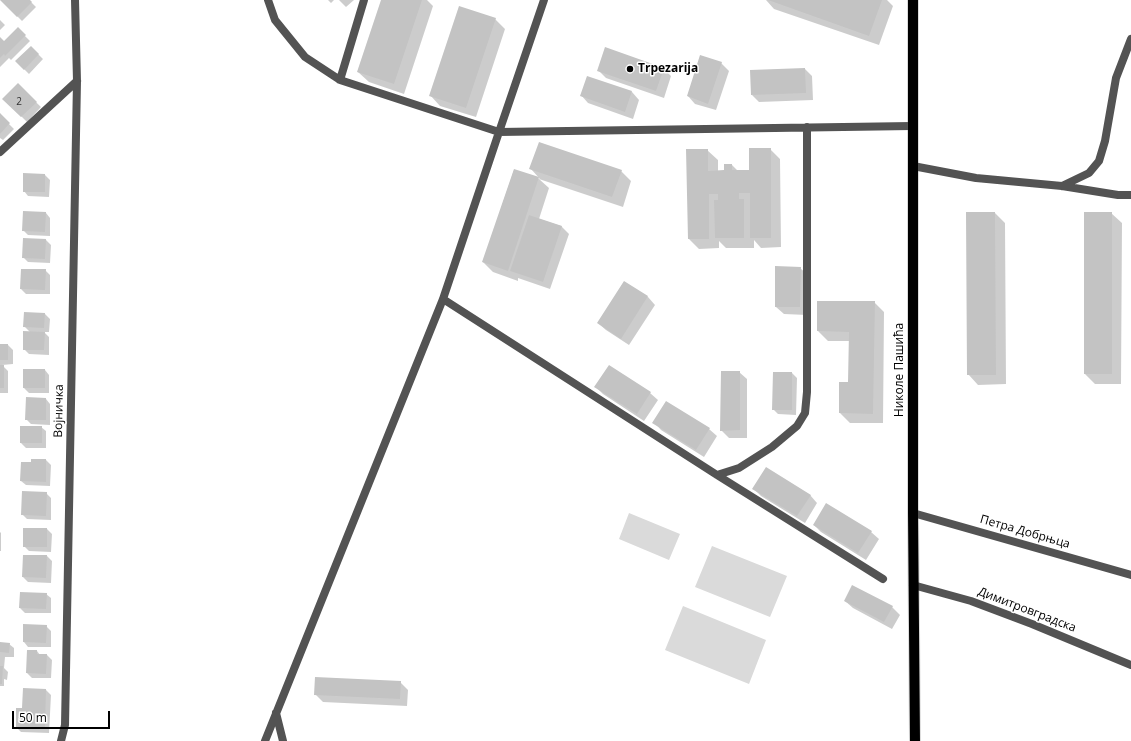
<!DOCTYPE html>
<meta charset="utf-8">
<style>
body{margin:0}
#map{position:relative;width:1131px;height:741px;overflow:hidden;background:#fff;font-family:"Open Sans",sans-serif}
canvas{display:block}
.scale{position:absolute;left:12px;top:711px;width:98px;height:18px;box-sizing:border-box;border:2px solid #000;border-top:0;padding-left:5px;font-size:12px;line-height:14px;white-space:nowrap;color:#000;-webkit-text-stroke:3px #fff;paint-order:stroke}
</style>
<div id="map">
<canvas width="1131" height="741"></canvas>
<div class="scale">50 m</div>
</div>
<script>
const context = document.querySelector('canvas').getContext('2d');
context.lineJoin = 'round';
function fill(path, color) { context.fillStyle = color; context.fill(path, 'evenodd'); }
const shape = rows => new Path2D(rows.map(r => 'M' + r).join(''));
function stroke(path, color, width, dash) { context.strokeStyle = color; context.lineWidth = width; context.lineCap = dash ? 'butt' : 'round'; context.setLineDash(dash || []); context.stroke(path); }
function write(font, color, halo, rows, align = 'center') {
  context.font = font + ' "Open Sans",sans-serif'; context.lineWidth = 3; context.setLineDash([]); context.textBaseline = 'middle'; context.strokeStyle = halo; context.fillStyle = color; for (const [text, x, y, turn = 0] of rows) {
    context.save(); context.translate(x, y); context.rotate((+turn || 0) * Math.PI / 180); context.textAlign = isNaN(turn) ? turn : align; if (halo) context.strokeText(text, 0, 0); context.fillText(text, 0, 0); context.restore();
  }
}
const green = shape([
 [629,513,680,534,669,560,619,539],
 [712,546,787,576,770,617,695,587],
 [683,606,766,640,749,684,665,650]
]);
const shadow = shape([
 [1,0,29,0,36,7,22,21],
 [328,0,334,0,331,3],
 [339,0,354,0,346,7],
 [382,0,427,0,433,6,404,94,369,82,358,72],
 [766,0,887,0,893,6,879,45,774,9],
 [495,19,505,29,476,117,440,106,430,95],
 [0,20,5,25,0,30],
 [18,29,30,41,11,60,9,58,0,67,0,39,4,42],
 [31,47,43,59,29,74,16,61],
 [721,63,729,71,716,110,695,104,688,96],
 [664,69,671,76,664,98,606,78,598,70],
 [805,69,812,76,813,100,759,102,752,95],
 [18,85,41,107,27,122,4,99],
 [632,92,639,100,633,119,588,103,581,95],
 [0,115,14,129,3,140,0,138],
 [770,149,780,159,781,247,761,248,754,240,754,248,726,248,719,241,719,248,699,249,689,239,707,150,718,160,718,171,725,171,732,165,738,171,750,171],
 [531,169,621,171,631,181,623,207,539,179,549,188,539,219,561,226,569,234,550,289,518,278,518,281,493,272,483,262,514,170,540,179],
 [45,175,50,180,49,197,28,196,24,191],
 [46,213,50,218,50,236,28,235,23,230],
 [995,213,1005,223,1006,384,978,385,968,374],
 [1111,213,1122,223,1121,384,1095,384,1085,374],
 [24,239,46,240,51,245,50,263,28,262,23,257],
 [800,268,808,275,807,315,784,314,776,307],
 [45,270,50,275,50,294,26,294,21,289],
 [624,282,648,297,655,305,629,345,606,330,598,323],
 [874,302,884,312,883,423,850,423,840,413,849,383,850,341,828,341,818,331],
 [45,314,50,319,49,332,44,332,49,337,49,355,29,354,24,349,30,332,24,326],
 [0,345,8,345,13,350,13,364,2,365,8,371,8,393,0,393],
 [45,370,49,375,49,393,29,393,24,388],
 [739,372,747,379,747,438,729,438,721,430],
 [792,373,797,378,796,415,778,414,773,409],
 [596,387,650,393,658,400,644,421,603,394],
 [46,399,50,404,50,425,31,424,26,419],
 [654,422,709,429,717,436,704,457,661,430],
 [41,427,46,431,46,448,26,448,21,443],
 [46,460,51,465,50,486,26,485,21,481],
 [754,489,810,495,817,503,805,523,761,496],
 [46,493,51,498,51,520,27,519,22,514],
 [814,525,871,532,879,539,866,560,821,532],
 [47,529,52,534,51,552,29,551,24,546],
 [0,532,1,533,1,551,0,551],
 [47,556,52,561,51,583,28,582,23,577],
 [46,594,51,598,51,613,25,613,20,608],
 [845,601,892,607,900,615,892,629,853,608],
 [46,626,51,631,51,647,28,647,24,642],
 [0,643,9,644,14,648,14,657,5,657,4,668,8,672,7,680,4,679,4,686,0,686],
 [37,651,40,655,47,655,52,660,51,678,32,678,27,673],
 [400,682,408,690,407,706,323,702,315,694],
 [46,690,51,695,49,733,21,732,17,728,23,709]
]);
const building = shape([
 [0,0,30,0,32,2,17,17],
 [381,0,422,0,394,84,357,72],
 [768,0,882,0,869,36],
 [459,6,496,18,466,108,429,96],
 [18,27,26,35,5,56,4,54,0,58,0,37,4,41],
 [31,46,39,54,24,70,15,61],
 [605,47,664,68,656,91,597,71],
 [700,55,722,62,708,104,687,96],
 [805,68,806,93,751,95,750,70],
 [587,76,632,91,625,112,580,96],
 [18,83,37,102,21,117,2,99],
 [0,113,10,123,0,134],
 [539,142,622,170,612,197,529,169],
 [749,148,771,148,771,238,750,238,750,193,739,193,739,199,744,199,744,238,715,238,714,200,718,200,718,194,709,194,709,239,688,239,686,149,708,149,708,171,724,170,724,164,732,164,732,170,749,170],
 [514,169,539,177,508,271,482,262],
 [23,173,45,174,45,192,23,192],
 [23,211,46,212,45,232,22,231],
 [966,212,995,212,996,375,967,375],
 [1084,212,1112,212,1112,374,1084,374],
 [529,215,562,226,543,282,510,271],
 [23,238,46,239,45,259,22,258],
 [775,266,801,267,800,307,775,307],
 [21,269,46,269,45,290,20,289],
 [624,281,648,296,621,339,597,323],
 [817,301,875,301,873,414,839,413,839,382,848,382,849,332,817,331],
 [24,312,45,313,44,328,23,327],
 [23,331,45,332,44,350,23,350],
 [0,344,8,344,8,360,0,360],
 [0,365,4,365,4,388,0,388],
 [609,365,651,392,637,414,594,387],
 [23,369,45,369,45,388,23,388],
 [721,371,740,371,740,430,720,431],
 [773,372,792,372,792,410,772,410],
 [26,397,46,398,46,420,25,420],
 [666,401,710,428,696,450,652,423],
 [20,426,42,426,42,443,20,443],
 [31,459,46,459,46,482,20,481,21,462,31,462],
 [766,467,811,495,797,516,752,489],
 [22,491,47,492,46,516,21,515],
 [826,503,872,531,858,553,813,525],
 [23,528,47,528,47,547,23,547],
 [23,555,47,555,46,578,22,577],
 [852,585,893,606,884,622,844,601],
 [20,592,47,593,46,609,19,608],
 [23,624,47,625,46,643,23,642],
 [0,642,10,643,9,653,0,652],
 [27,650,37,650,37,654,47,654,46,674,26,673],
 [0,666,3,666,2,684,0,684],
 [315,677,401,681,400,699,314,695],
 [23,688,46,689,45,729,16,728,16,708,22,708]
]);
const lane = shape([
 [268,0,275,20,305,57,340,80,499,132,544,0],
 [340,80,364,0],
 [913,166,976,178,1062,186,1118,195,1131,195],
 [1062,186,1089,173,1099,161,1105,141,1116,78,1131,39],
 [443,299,717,475,883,579],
 [717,475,739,468,772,447,797,426,805,413,807,392,807,127],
 [276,713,283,741],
 [265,741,443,299,499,132,912,126]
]);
const street = shape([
 [0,152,77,81],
 [913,513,1131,575],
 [913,585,971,601,1032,624,1131,665],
 [61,741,65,725,77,81,75,0]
]);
const primary = shape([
 [913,0,913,513,915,741]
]);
const markers = [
 [630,69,4,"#000"]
];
const numberNames = [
 ["2",19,102]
];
const poiNames = [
 ["Trpezarija",638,69]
];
const streetNames = [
 ["Николе Пашића",900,370,-90],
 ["Војничка",59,411,-89],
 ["Петра Добрњца",1025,532,16],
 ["Димитровградска",1027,610,21]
];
fill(green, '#dadada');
fill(shadow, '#0003');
fill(building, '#c3c3c3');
stroke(primary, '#dbdbdb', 12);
stroke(lane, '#535353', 8);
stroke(street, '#535353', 8);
stroke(primary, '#000', 10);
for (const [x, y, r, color] of markers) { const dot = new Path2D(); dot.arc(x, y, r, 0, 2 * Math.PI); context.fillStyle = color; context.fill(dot); stroke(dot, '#fff', 1.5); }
write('10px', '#313131', null, numberNames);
write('bold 12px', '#000', '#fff', poiNames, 'left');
write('12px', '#000', '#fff', streetNames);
</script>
